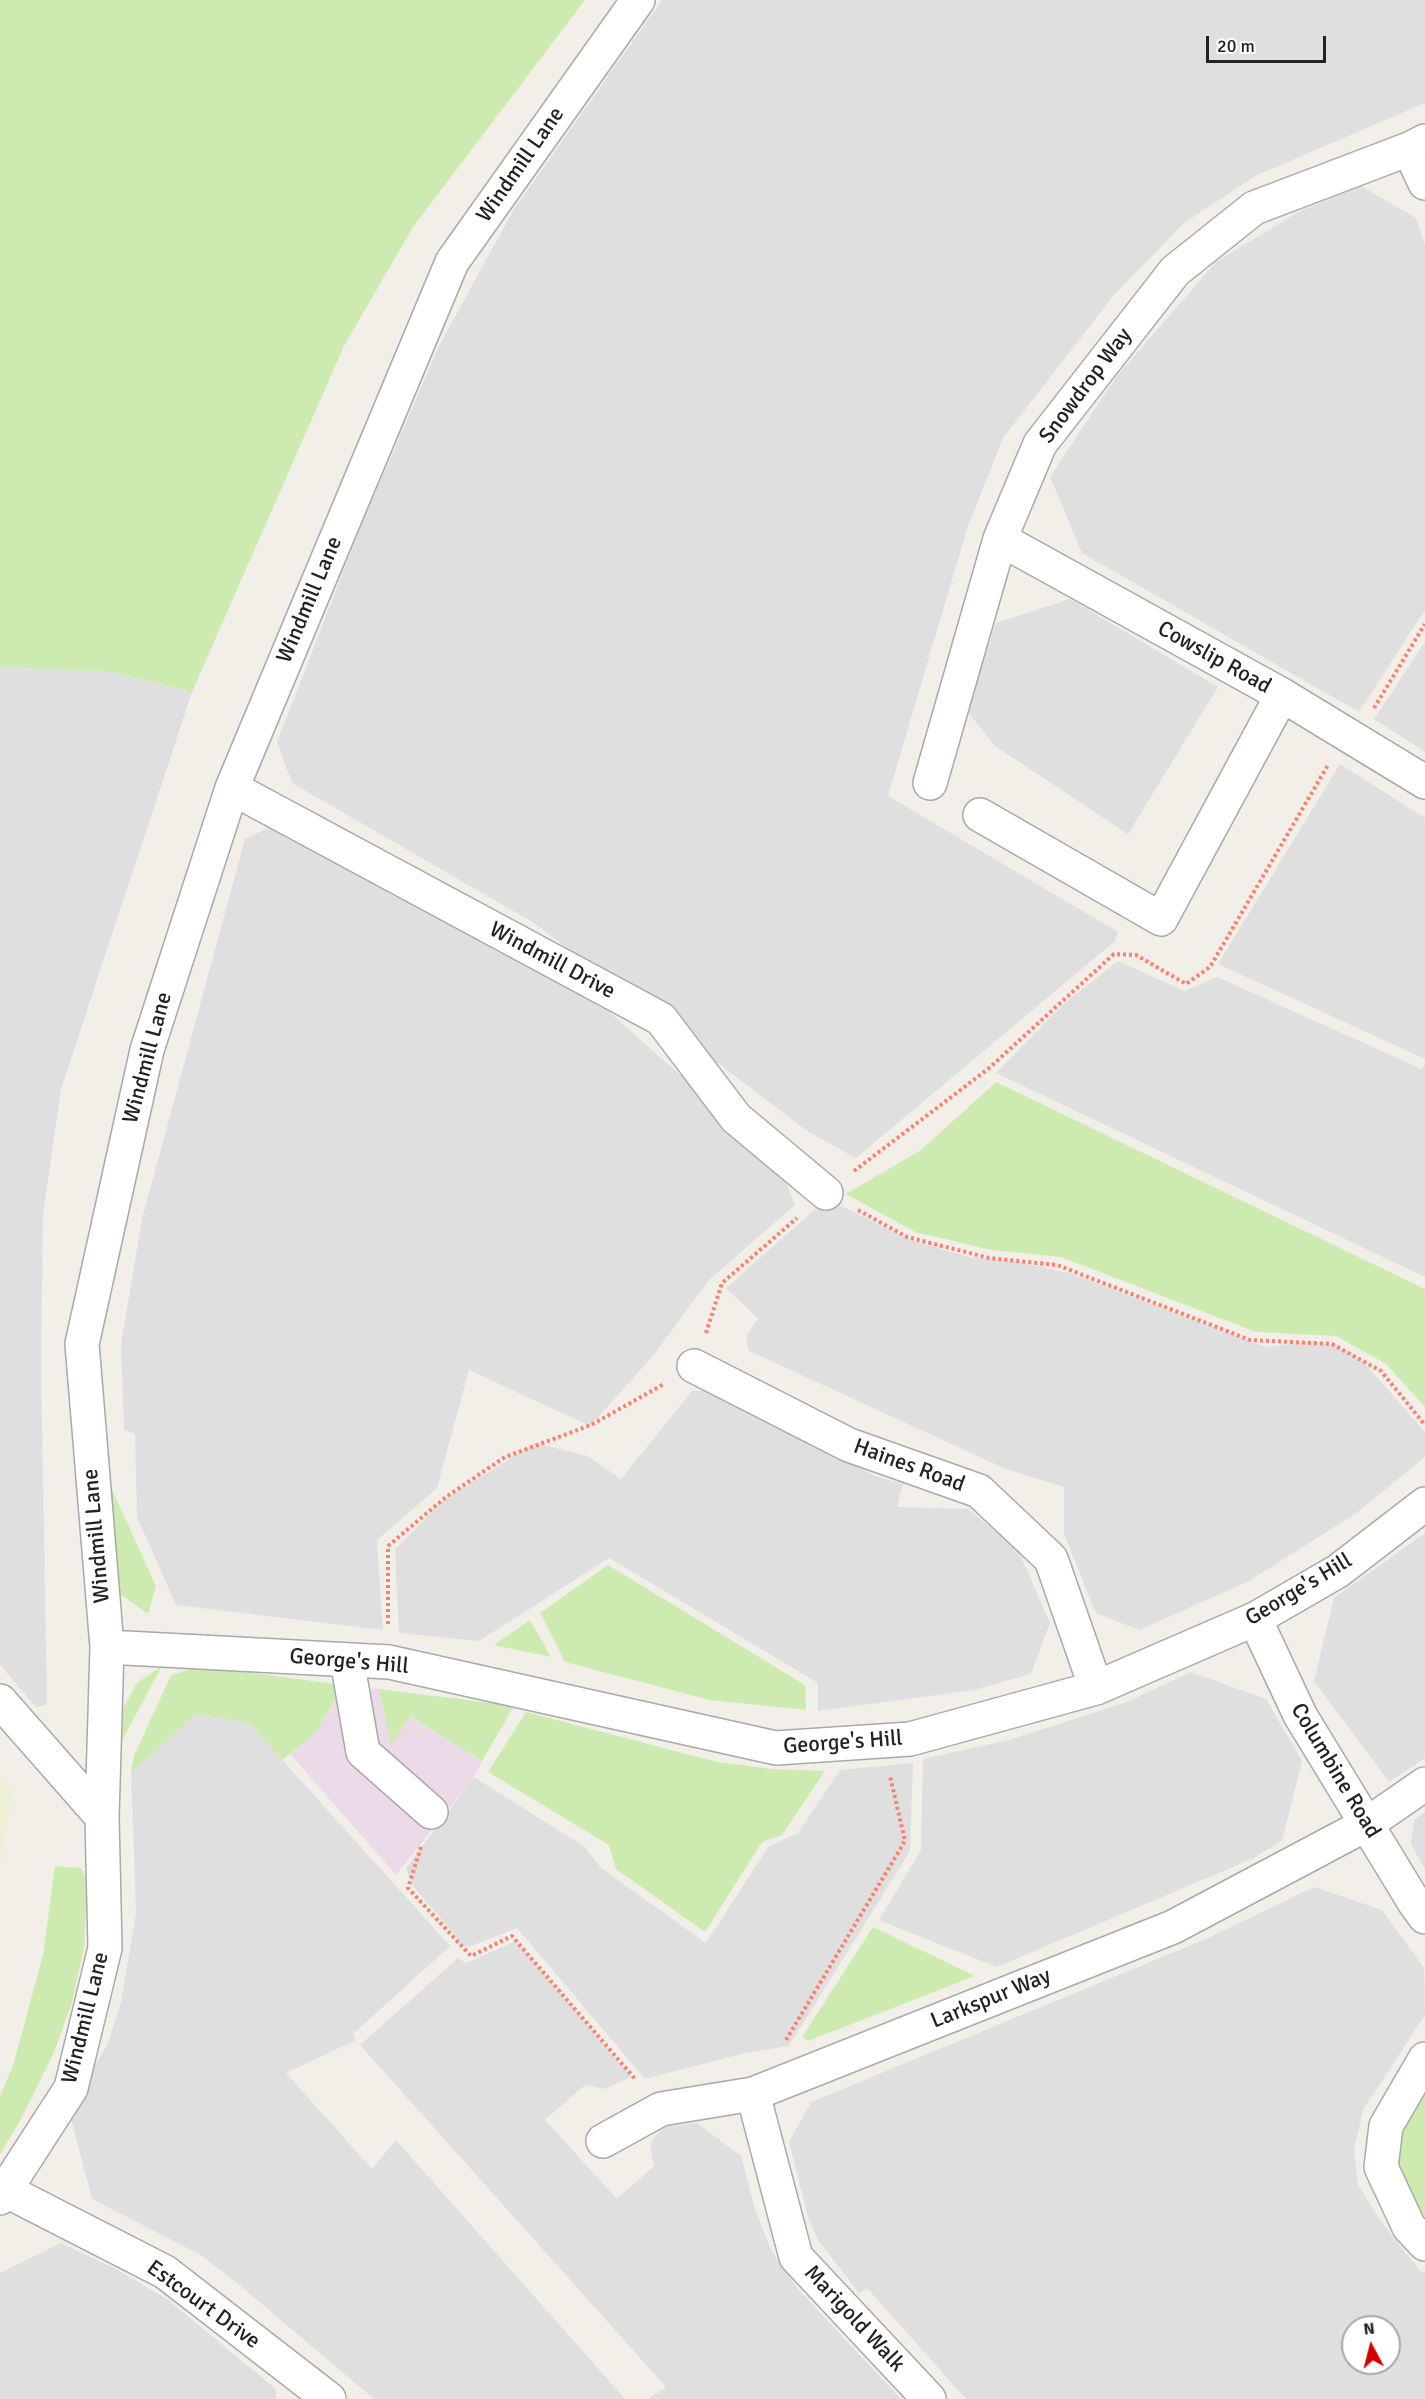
<!DOCTYPE html>
<style>
body{margin:0}
#map{position:relative;width:1425px;height:2399px;overflow:hidden;background:#f2efe9;font-family:Signika,sans-serif}
canvas{display:block}
.north{position:absolute;left:1341px;top:2315px;width:60px;height:60px;box-sizing:border-box;background:#fff;border:2px solid #a7a7a7;border-radius:50%;rotate:353deg;font-size:16px;font-weight:700;line-height:24px;text-align:center;color:#222}
.north::after{content:'';display:block;margin:auto;width:21px;height:27px;background:#d40000;clip-path:polygon(50% 0,100% 100%,50% 72%,0 100%)}
.scale{position:absolute;left:1206px;top:36px;width:120px;height:27px;box-sizing:border-box;border:3px solid #222;border-top:0;padding-left:8px;font-size:18px;line-height:21px;white-space:nowrap;color:#222;-webkit-text-stroke:4px #fff;paint-order:stroke}
</style>
<div id="map">
<canvas width="1425" height="2399"></canvas>
<div class="north">N</div>
<div class="scale">20 m</div>
</div>
<script>
const context = document.querySelector('canvas').getContext('2d');
context.lineJoin = 'round';
function fill(path, color) { context.fillStyle = color; context.fill(path, 'evenodd'); }
const shape = rows => new Path2D(rows.map(r => 'M' + r).join(''));
function stroke(path, color, width, dash) { context.strokeStyle = color; context.lineWidth = width; context.lineCap = dash ? 'butt' : 'round'; context.setLineDash(dash || []); context.stroke(path); }
function write(font, color, halo, rows, align = 'center') {
  context.font = font + ' Signika,sans-serif'; context.lineWidth = 4.5; context.setLineDash([]); context.textBaseline = 'middle'; context.strokeStyle = halo; context.fillStyle = color; for (const [text, x, y, turn = 0] of rows) {
    context.save(); context.translate(x, y); context.rotate((+turn || 0) * Math.PI / 180); context.textAlign = isNaN(turn) ? turn : align; if (halo) context.strokeText(text, 0, 0); context.fillText(text, 0, 0); context.restore();
  }
}
const residential = shape([
 [662,0,1425,0,1425,103,1255,176,1184,223,1114,295,1003,438,967,529,888,796,1118,932,1115,941,856,1158,807,1131,534,923,292,783,277,742,361,526,439,346,514,209],
 [1361,186,1416,218,1425,245,1425,610,1359,712,1082,553,1050,477,1116,377,1216,262,1298,212],
 [1070,599,1218,687,1128,834,995,746,967,711,996,623],
 [1425,642,1425,752,1374,719],
 [0,667,112,672,192,692,61,1089,43,1215,41,1367,47,1705,36,1707,0,1665],
 [1340,764,1425,818,1425,1059,1218,964],
 [272,826,573,980,777,1161,795,1205,709,1280,653,1356,590,1426,469,1370,437,1488,377,1540,383,1630,176,1605,137,1517,135,1434,124,1429,121,1344,142,1219,245,839],
 [1118,961,1184,991,1217,977,1422,1069,1425,1063,1425,1277,996,1073,1065,1003],
 [827,1199,911,1240,969,1257,1018,1262,1069,1273,1266,1347,1314,1341,1340,1347,1360,1358,1425,1432,1425,1457,1355,1514,1249,1581,1139,1630,1096,1613,1064,1534,1064,1487,1006,1469,749,1351,746,1336,758,1319,726,1288],
 [692,1391,706,1391,875,1476,903,1484,897,1507,968,1509,1018,1550,1050,1623,1031,1674,974,1690,818,1711,818,1683,609,1558,479,1641,399,1633,395,1550,441,1502,535,1443,587,1456,621,1479],
 [1425,1533,1425,1758,1389,1782,1314,1681,1334,1598],
 [1191,1672,1266,1699,1302,1761,1282,1840,1254,1858,997,1967,879,1920,921,1850,923,1759,1009,1740,1127,1702],
 [196,1714,249,1723,450,1946,353,2034,356,2040,286,2073,372,2169,396,2140,625,2399,374,2399,243,2288,201,2255,92,2199,69,2111,108,2043,121,2002,136,1913,131,1769],
 [913,1763,910,1851,789,2046,745,2053,645,2079,517,1928,466,1948,412,1885,406,1868,474,1777,585,1847,601,1868,706,1943,768,1847,798,1833,840,1770],
 [1425,1812,1425,1870,1411,1844,1414,1820],
 [1314,1887,1382,1910,1424,1968,1425,2015,1363,2110,1354,2150,1358,2184,1379,2219,1420,2271,1425,2273,1425,2399,966,2399,867,2288,859,2293,818,2240,808,2217,789,2142,811,2102,1208,1938],
 [1353,2327,1389,2327,1389,2363,1353,2363],
 [516,1941,631,2077,604,2089,585,2085,545,2120,617,2199,654,2166,650,2144,663,2127,697,2123,741,2156,755,2209,770,2248,797,2288,901,2399,648,2399,666,2387,360,2045,458,1958,466,1963],
 [61,2243,118,2270,168,2300,276,2389,276,2399,0,2399,0,2273]
]);
const industrial = shape([
 [343,1685,379,1689,391,1744,409,1716,482,1761,474,1777,396,1875,290,1754,316,1733]
]);
const farmland = shape([
 [0,1777,13,1793,0,1868]
]);
const grass = shape([
 [0,0,585,0,413,227,344,346,192,692,112,672,0,667],
 [996,1082,1425,1289,1425,1407,1386,1364,1336,1336,1256,1332,1061,1257,992,1250,915,1232,846,1194,921,1150],
 [109,1483,156,1586,148,1614,117,1592],
 [608,1565,805,1685,806,1710,710,1700,565,1662,540,1613],
 [530,1620,551,1657,494,1645],
 [162,1666,119,1746,117,1728,122,1710,137,1683],
 [201,1666,343,1685,316,1733,282,1760,249,1723,196,1714,131,1773,134,1756,171,1675],
 [379,1689,514,1706,482,1761,410,1716,391,1745],
 [526,1712,717,1762,772,1769,825,1771,782,1835,762,1842,705,1932,616,1869,609,1845,488,1772],
 [55,1866,81,1868,87,1879,84,1948,72,2002,55,2050,20,2121,0,2154,0,2096,13,2066,43,1955],
 [873,1927,975,1976,808,2041,802,2037],
 [1425,2090,1425,2217,1405,2185,1399,2164,1400,2145,1409,2113]
]);
const path = shape([
 [1374,708,1425,624],
 [854,1171,988,1069,1114,954,1136,955,1186,984,1210,967,1328,765],
 [858,1210,907,1237,989,1258,1057,1265,1250,1340,1332,1344,1381,1371,1425,1425],
 [706,1333,722,1283,797,1218],
 [388,1624,388,1546,446,1497,505,1457,591,1425,664,1384],
 [421,1847,408,1888,471,1956,512,1936,636,2080],
 [786,2040,905,1841,890,1776]
]);
const minor = shape([
 [1409,149,1425,183],
 [1000,539,1282,695,1425,782],
 [930,783,1000,539,1040,444,1175,271,1254,208,1409,149,1425,141],
 [232,788,661,1019,736,1118,826,1193],
 [980,815,1161,919,1282,695],
 [694,1366,849,1445,979,1491,1051,1559,1096,1688],
 [1255,1619,1300,1715,1414,1902,1425,1917],
 [107,1647,389,1662,776,1748,910,1739,1096,1688,1255,1619,1338,1571,1425,1504],
 [347,1660,363,1752,431,1812],
 [0,1701,102,1817],
 [1425,2059,1386,2126,1381,2167,1409,2227,1425,2244],
 [753,2094,796,2257,929,2399],
 [603,2141,661,2109,753,2094,1173,1927,1367,1824,1425,1784],
 [5,2190,165,2272,329,2399],
 [0,2198,71,2088,105,1948,102,1817,107,1647,82,1344,147,1050,232,788,452,262,638,0]
]);
const streetNames = [
 ["Windmill Lane",521,165,-55],
 ["Snowdrop Way",1086,386,-53],
 ["Windmill Lane",310,600,-67],
 ["Cowslip Road",1214,658,29],
 ["Windmill Drive",552,961,28],
 ["Windmill Lane",148,1058,-75],
 ["Haines Road",909,1466,20],
 ["Windmill Lane",97,1536,-95],
 ["George's Hill",1299,1590,-31],
 ["George's Hill",349,1662,5],
 ["George's Hill",843,1743,-4],
 ["Columbine Road",1335,1771,59],
 ["Larkspur Way",991,1999,-22],
 ["Windmill Lane",86,2018,-76],
 ["Estcourt Drive",203,2305,36],
 ["Marigold Walk",854,2319,47]
];
fill(residential, '#e0dfdf');
fill(industrial, '#ebdbe8');
fill(farmland, '#eef0d5');
fill(grass, '#cdebb0');
stroke(minor, '#a9a9a9', 36);
stroke(path, '#fa8072', 4, [3, 3]);
stroke(minor, '#fff', 33);
write('22px', '#222', '#fff', streetNames);
</script>
